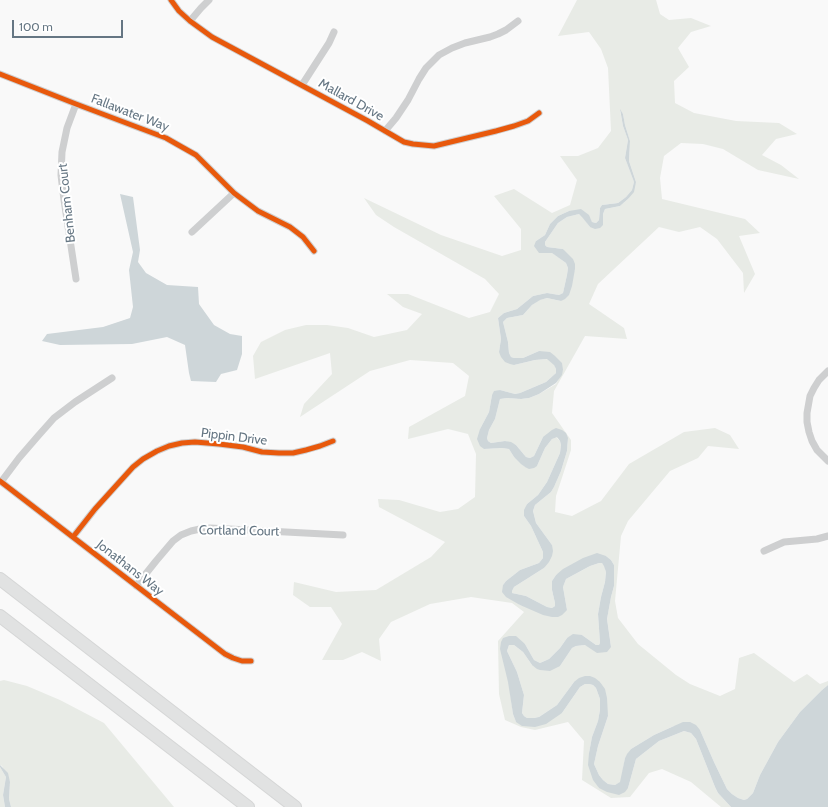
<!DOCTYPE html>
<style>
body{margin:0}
#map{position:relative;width:828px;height:807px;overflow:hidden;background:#f9f9f9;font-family:Cabin,sans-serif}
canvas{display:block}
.scale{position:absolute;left:12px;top:20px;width:111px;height:18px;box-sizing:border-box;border:2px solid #657683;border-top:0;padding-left:5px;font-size:12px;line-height:14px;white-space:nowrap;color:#657683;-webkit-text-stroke:3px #fff;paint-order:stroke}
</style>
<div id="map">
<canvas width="828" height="807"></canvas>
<div class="scale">100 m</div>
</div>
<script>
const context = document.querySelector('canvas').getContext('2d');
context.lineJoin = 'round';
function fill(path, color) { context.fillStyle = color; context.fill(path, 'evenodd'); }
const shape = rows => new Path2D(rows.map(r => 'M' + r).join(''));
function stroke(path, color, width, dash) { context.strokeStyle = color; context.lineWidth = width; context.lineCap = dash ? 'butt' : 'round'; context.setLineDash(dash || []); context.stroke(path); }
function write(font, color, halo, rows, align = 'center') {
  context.font = font + ' Cabin,sans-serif'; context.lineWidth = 4; context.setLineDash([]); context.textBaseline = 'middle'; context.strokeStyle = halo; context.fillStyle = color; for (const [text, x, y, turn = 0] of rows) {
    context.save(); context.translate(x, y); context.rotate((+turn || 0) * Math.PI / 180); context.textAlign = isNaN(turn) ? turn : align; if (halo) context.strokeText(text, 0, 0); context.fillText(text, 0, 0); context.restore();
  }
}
const green = shape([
 [577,0,656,0,660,14,669,20,691,18,711,26,691,32,678,48,689,67,674,81,675,103,694,113,736,121,779,123,797,134,776,139,762,155,781,165,799,179,758,170,723,149,703,144,681,143,664,156,660,178,662,199,745,219,760,233,739,236,755,274,744,293,743,273,717,239,700,227,679,232,659,227,598,284,589,304,624,328,627,339,585,336,554,391,552,413,571,440,571,450,556,496,555,512,572,516,601,501,629,464,684,432,715,428,730,435,739,449,708,446,698,458,670,471,628,521,621,536,615,601,618,618,638,644,676,675,690,684,720,696,735,689,739,658,754,653,794,682,807,674,820,684,828,681,828,685,822,690,800,712,778,742,760,775,753,793,747,799,744,800,738,798,732,794,727,789,714,762,700,730,674,726,654,735,631,749,625,758,621,782,615,785,608,784,603,780,599,775,594,764,598,746,608,716,600,682,574,682,557,705,539,717,534,718,527,718,524,716,522,713,524,695,517,672,507,651,509,645,514,645,523,652,532,665,560,666,572,648,576,646,585,645,611,647,607,619,611,597,614,586,614,565,611,560,606,556,556,575,552,581,552,590,555,603,555,606,552,608,547,607,526,596,512,593,512,591,514,587,544,568,552,545,536,523,533,511,535,505,551,492,554,487,561,471,567,451,568,438,543,437,534,456,530,458,526,457,516,445,505,441,491,443,488,441,487,438,489,430,495,419,500,399,507,398,521,399,529,398,539,394,556,384,563,370,539,351,523,358,514,358,511,357,509,353,508,342,503,322,507,318,523,315,532,305,539,300,547,298,561,301,575,269,563,249,547,247,545,245,545,242,558,223,567,217,579,214,582,216,590,227,603,225,603,214,605,209,620,206,628,199,636,182,629,161,630,141,625,125,623,114,620,110,623,126,628,140,625,158,634,182,632,190,626,197,618,203,602,205,600,208,599,220,596,223,592,222,588,215,569,211,558,216,550,224,545,235,536,241,566,263,568,268,567,275,563,293,559,295,547,293,533,296,517,309,504,313,498,318,501,339,499,352,514,365,535,360,548,359,554,364,556,369,556,373,546,382,520,393,515,394,500,390,492,395,489,412,480,429,484,449,502,448,509,449,514,457,525,467,537,466,545,448,552,439,556,437,560,441,561,445,560,453,547,482,538,495,527,504,524,516,531,526,543,552,543,558,539,563,520,570,506,581,503,585,520,605,567,610,563,587,566,579,590,566,599,563,602,563,605,566,606,572,605,582,601,597,598,614,600,643,599,645,596,645,582,635,567,638,560,648,549,659,540,663,534,660,525,644,503,638,513,714,516,722,562,713,580,687,585,684,589,684,593,685,596,688,600,699,600,710,598,721,592,737,589,753,599,788,628,788,636,759,659,741,684,731,691,733,696,739,715,787,718,793,731,807,721,807,691,782,662,769,649,773,630,797,611,798,582,780,584,741,568,722,535,730,521,727,505,720,499,694,498,641,524,612,512,603,471,597,430,604,391,622,379,639,381,661,362,652,343,660,322,660,342,624,331,607,310,607,293,595,294,582,336,592,376,590,431,557,445,542,379,507,378,499,399,500,440,512,458,509,475,497,476,454,468,434,448,429,408,439,409,427,465,396,469,376,453,363,410,360,370,371,300,417,304,404,332,374,330,353,255,379,253,356,261,342,285,330,306,325,327,325,348,328,374,337,407,330,422,314,403,307,387,294,408,294,469,318,490,312,499,294,485,279,394,227,376,215,364,198,441,235,502,256,521,250,521,229,494,196,514,189,552,213,570,205,577,180,560,156,578,156,598,148,611,131,608,68,601,49,589,32,558,36],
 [4,680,27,686,60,700,104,723,174,807,11,807,9,799,10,782,2,766,0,765,0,681],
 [0,767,6,777,3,795,5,807,0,807]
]);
const water = shape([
 [620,109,623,114,625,125,630,141,629,161,636,182,634,192,628,199,620,206,605,209,603,214,603,225,600,228,595,229,590,227,582,217,579,214,567,217,558,223,545,242,545,245,547,247,563,249,573,259,575,264,575,269,572,286,569,295,565,299,561,301,547,298,540,300,532,305,523,315,507,318,503,322,508,342,509,353,511,357,514,358,523,358,539,351,550,352,555,356,562,363,563,370,562,375,556,383,539,394,529,398,521,399,507,398,500,399,495,419,489,430,487,438,488,441,491,443,505,441,511,442,516,445,526,457,530,458,534,456,543,437,552,430,556,428,562,430,566,433,568,438,567,451,561,471,554,487,551,492,535,505,533,511,536,523,552,545,553,551,552,556,549,562,544,568,514,587,512,591,512,593,526,596,547,607,552,608,555,606,555,603,552,590,552,581,556,575,563,569,583,558,597,553,606,556,611,560,614,565,614,586,611,597,607,619,611,647,607,652,597,653,585,645,576,646,572,648,560,666,550,671,540,670,537,669,532,665,523,652,514,645,509,645,507,651,517,672,524,695,522,713,524,716,527,718,534,718,539,717,557,705,574,682,579,678,585,676,590,676,595,678,600,682,605,689,607,698,608,716,598,746,594,764,599,775,603,780,608,784,615,785,620,782,625,758,627,754,631,749,654,735,674,726,683,722,690,722,696,725,700,730,714,762,727,789,732,794,738,798,744,800,747,799,753,793,760,775,778,742,800,712,822,690,828,685,828,807,731,807,718,793,715,787,696,739,691,733,684,731,659,741,636,759,628,788,625,792,619,795,607,792,599,788,593,780,588,765,589,753,592,737,598,721,600,710,600,699,596,688,593,685,589,684,585,684,580,687,562,713,546,724,535,727,522,726,516,722,513,714,508,682,500,649,501,642,503,638,509,636,516,636,525,644,534,660,540,663,549,659,560,648,567,638,573,634,582,635,596,645,599,645,600,643,598,614,601,597,605,582,606,572,604,566,602,563,599,563,590,566,566,579,563,587,567,610,562,615,558,617,552,617,543,615,520,605,506,597,502,592,503,585,506,581,520,570,539,563,543,558,543,552,531,526,524,516,524,510,527,504,538,495,547,482,560,453,561,445,560,441,557,437,552,439,545,448,537,466,534,468,529,469,525,467,521,464,514,457,509,449,502,448,484,449,480,446,477,439,480,429,489,412,492,395,494,391,500,390,515,394,520,393,546,382,556,373,556,369,554,365,547,359,535,360,514,365,510,364,505,362,501,357,499,352,501,339,498,318,504,313,517,309,533,296,547,293,559,295,563,293,567,275,568,268,566,263,552,253,539,253,534,246,536,241,545,235,550,224,558,216,569,211,581,209,589,215,592,222,596,223,599,220,600,208,602,205,618,203,626,197,632,190,634,182,625,158,628,140,623,126],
 [120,194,133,197,140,250,138,262,146,273,167,285,198,287,199,304,214,325,230,334,242,336,242,354,237,370,221,374,216,382,191,381,189,373,185,345,167,337,132,344,60,345,42,341,47,334,103,327,130,318,133,307,129,270,133,252],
 [0,765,8,773,10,782,9,799,11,807,5,807,3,795,6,777,0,767]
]);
const minor = shape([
 [171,0,179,11,190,21,212,37,368,121,404,142,413,144,434,146,496,131,514,126,528,121,539,113],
 [190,21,201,8,209,0],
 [0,74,76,104,166,138,196,155,234,193,258,211,290,227,303,237,314,251],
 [302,85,329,43,334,32],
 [76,104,67,128,62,152,61,175,64,200,76,279],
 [385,131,396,118,408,100,419,79,426,68,439,55,452,48,465,43,490,37,498,34,506,30,518,21],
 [192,232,234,193],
 [828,371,819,380,814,388,810,396,807,413,807,422,809,432,812,441,817,450,828,461],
 [0,481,225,654,233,658,242,661,251,661],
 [1,482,19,458,38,436,54,418,75,402,112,378],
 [73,537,95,509,133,467,143,459,157,451,169,446,182,443,195,442,219,444,243,447,262,452,279,453,293,453,306,450,320,446,333,441],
 [764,551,784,542,817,539,828,536],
 [136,586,156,561,173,541,181,535,191,531,200,529,210,528,343,535]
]);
const motorway = shape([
 [0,579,295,807],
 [0,616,248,807]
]);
const cycleway = shape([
 [171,0,179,11,190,21,212,37,368,121,404,142,413,144,434,146,496,131,514,126,528,121,539,113],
 [0,74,76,104,166,138,196,155,234,193,258,211,290,227,303,237,314,251],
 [0,481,225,654,233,658,242,661,251,661],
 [73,537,95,509,133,467,143,459,157,451,169,446,182,443,195,442,219,444,243,447,262,452,279,453,293,453,306,450,320,446,333,441]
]);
const streetNames = [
 ["Mallard Drive",351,100,29],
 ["Fallawater Way",130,113,21],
 ["Benham Court",67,203,-96],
 ["Pippin Drive",234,437,7],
 ["Cortland Court",239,531,1],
 ["Jonathans Way",130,568,38]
];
fill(green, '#e8ebe6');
fill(water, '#ced6d9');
stroke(motorway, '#d5d6d6', 14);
stroke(minor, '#cecfd0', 7);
stroke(motorway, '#e1e2e2', 12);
stroke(cycleway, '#e8590c', 5);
write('13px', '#657683', '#fff', streetNames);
</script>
